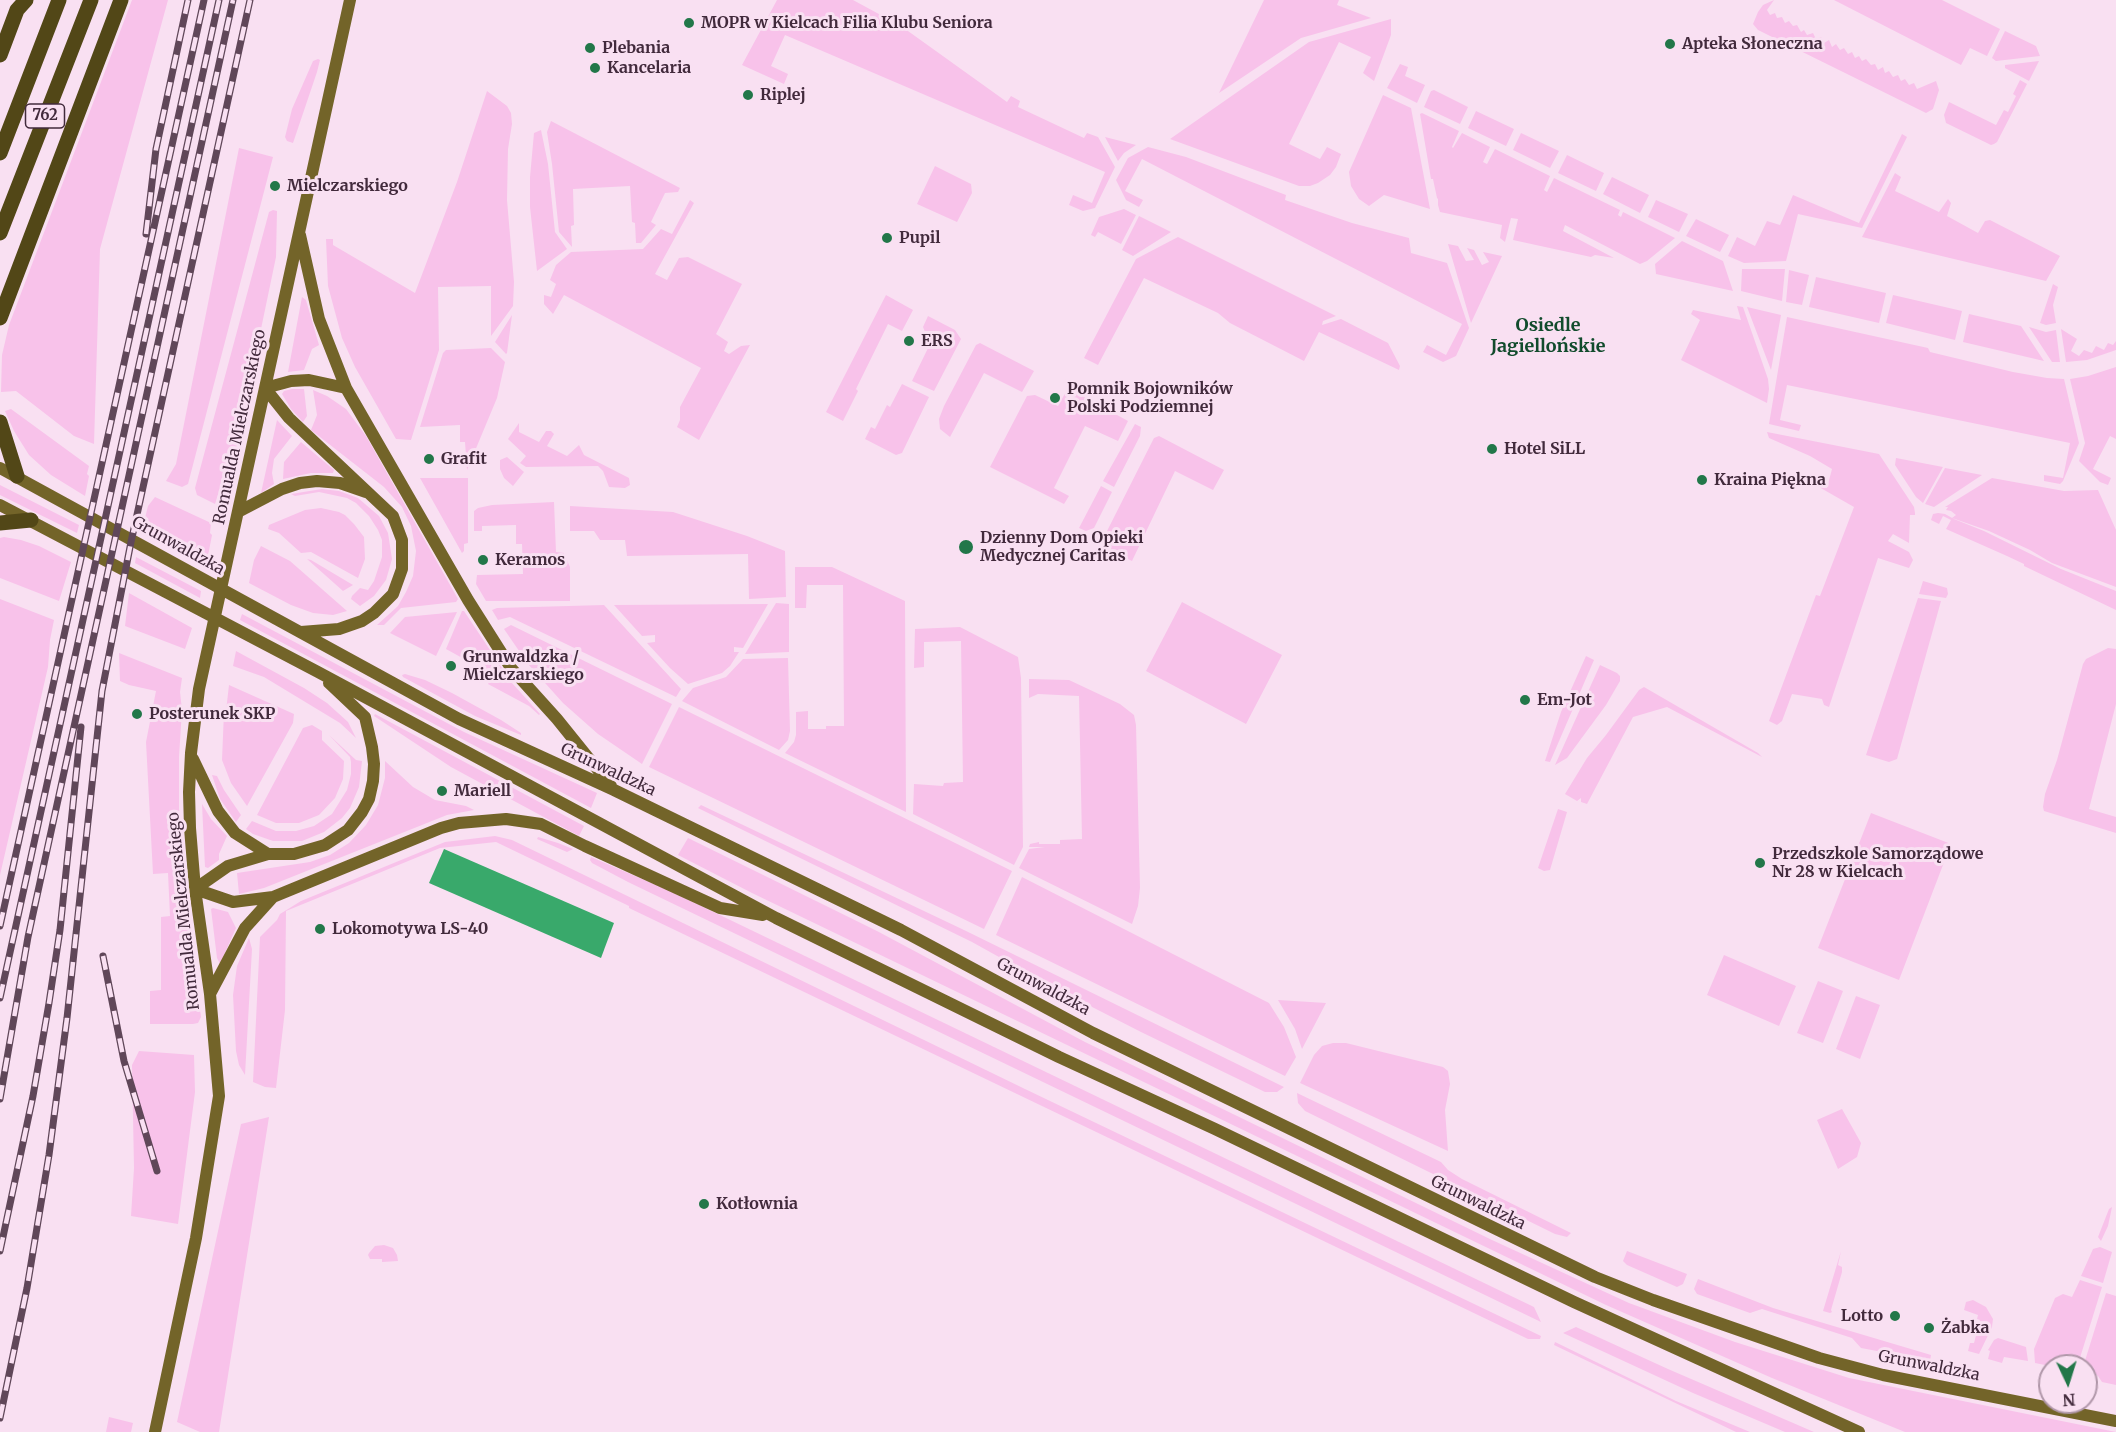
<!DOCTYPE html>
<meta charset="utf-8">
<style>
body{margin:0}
#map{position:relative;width:2116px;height:1432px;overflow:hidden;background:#f9e0f2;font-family:Merriweather,serif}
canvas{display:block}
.north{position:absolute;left:2038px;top:1354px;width:60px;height:60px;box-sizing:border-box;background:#f9e0f2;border:2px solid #b097a9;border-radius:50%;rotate:176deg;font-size:16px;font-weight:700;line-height:24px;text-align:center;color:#422a3c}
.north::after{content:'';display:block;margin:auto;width:21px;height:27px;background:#227749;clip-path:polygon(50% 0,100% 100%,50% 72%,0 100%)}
</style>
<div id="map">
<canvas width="2116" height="1432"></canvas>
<div class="north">N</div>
</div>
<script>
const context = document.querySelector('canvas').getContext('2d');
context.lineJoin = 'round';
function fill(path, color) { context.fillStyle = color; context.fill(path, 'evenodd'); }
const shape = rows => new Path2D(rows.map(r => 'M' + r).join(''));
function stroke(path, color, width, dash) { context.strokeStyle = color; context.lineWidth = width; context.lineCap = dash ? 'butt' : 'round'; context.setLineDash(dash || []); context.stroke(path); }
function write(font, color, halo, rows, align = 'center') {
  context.font = font + ' Merriweather,serif'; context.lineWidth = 6; context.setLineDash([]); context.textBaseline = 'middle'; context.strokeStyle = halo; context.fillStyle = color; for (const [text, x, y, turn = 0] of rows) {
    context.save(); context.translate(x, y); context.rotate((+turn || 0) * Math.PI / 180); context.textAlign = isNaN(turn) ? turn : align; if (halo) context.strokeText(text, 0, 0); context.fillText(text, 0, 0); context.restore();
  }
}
const green = shape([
 [132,0,168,0,100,249,94,444,74,436,16,391,1,392,2,355,9,325],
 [777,0,853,0,901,26,1007,102,1011,96,1020,101,1018,107,1084,138,1087,133,1098,137,1115,167,1095,208,1083,211,1069,205,1073,195,1092,203,1105,172,785,35,771,66,788,74,784,84,742,65],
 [1264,0,1339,0,1337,5,1371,18,1301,38,1219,93],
 [1774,0,1767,10,1770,15,1775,13,1777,18,1782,17,1785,23,1789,21,1793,26,1797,25,1801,32,1804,30,1807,35,1813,33,1816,39,1821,37,1824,43,1829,40,1832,47,1836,44,1840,50,1844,48,1848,54,1852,52,1855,58,1859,56,1862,61,1866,59,1871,65,1875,64,1878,70,1883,67,1885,73,1889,71,1893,77,1898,75,1901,81,1905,79,1909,85,1914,83,1917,89,1936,81,1939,90,1933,109,1926,113,1758,30,1753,24,1758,12,1763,5],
 [1834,0,1942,0,2000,29,1987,56,1970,48,1961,65],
 [1391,19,1391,35,1374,81,1363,73,1371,57,1339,42,1289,144,1320,159,1327,147,1341,154,1336,167,1330,175,1318,183,1310,186,1299,186,1170,139,1309,42],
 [2005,31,2036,46,2040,56,1996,61,1992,58],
 [318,59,320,60,317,72,293,143,287,141,285,137,292,109,313,61],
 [2039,61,2029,81,2005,68,2005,65],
 [1400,64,1408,67,1405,76,1425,85,1417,103,1387,88],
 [2020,80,2027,84,1997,142,1994,144,1991,145,1946,123,1944,115,1949,102,1996,125,2004,110,2008,112,2016,96,2013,94],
 [1434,90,1468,107,1460,124,1424,107,1431,91],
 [487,91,507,106,511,113,512,124,508,149,507,200,514,282,513,306,491,336,491,286,438,287,439,350,411,440,396,439,355,367,342,338,328,286,326,239,333,239,333,245,415,293,457,182],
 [1383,95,1411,108,1430,209,1384,195,1369,206,1359,199,1351,186,1349,172],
 [1476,111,1514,129,1506,146,1468,128],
 [1422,113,1459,131,1452,147,1453,148,1462,133,1490,147,1483,162,1487,164,1495,149,1550,176,1544,190,1547,192,1554,178,1620,210,1618,215,1621,217,1623,212,1675,238,1647,261,1640,264,1565,225,1563,231,1614,258,1595,255,1591,257,1513,240,1518,219,1511,218,1505,242,1500,238,1502,225,1440,212,1438,205,1438,199,1437,198,1433,179,1431,179,1420,114],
 [551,121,680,188,678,192,665,193,651,222,656,225,641,243,636,243,635,223,632,222,630,186,573,189,574,225,571,226,572,247,559,232,552,164,547,132],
 [541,130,548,164,555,232,567,249,537,271,530,207,530,177,534,133],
 [1521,133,1559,151,1550,168,1513,150],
 [1902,134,1907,137,1862,228,1798,214,1786,261,1744,263,1728,256,1737,237,1755,246,1767,221,1780,225,1793,195,1859,223],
 [1105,137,1136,145,1124,153,1118,161],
 [1148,147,1186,157,1286,195,1285,200,1352,223,1409,238,1411,253,1447,263,1469,328,1456,356,1443,362,1423,352,1427,345,1446,355,1462,324,1142,159,1125,191,1143,200,1139,207,1126,200,1116,180,1128,158],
 [239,148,273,157,188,484,182,487,166,481,176,464],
 [1567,155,1604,173,1596,191,1558,173],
 [935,166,971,184,972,193,957,222,917,204],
 [1895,173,1901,177,1895,191,1939,212,1948,199,1951,203,1947,216,1978,233,1985,221,1990,220,2060,256,2046,281,1862,237],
 [1612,177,1649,195,1640,213,1603,194],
 [690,200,694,203,655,274,667,280,679,258,688,257,742,284,716,334,728,342,724,351,729,354,741,346,750,345,699,440,677,427,680,420,680,407,701,368,564,295,553,314,544,304,544,295,551,297,556,284,550,280,556,265,571,252,643,249,661,229,672,234],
 [1656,200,1688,214,1679,232,1648,217],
 [1124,209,1136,215,1121,244,1098,232,1095,237,1091,235,1099,217],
 [273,210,277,211,276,257,231,473,221,485,215,504,197,495,195,488,269,212],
 [1139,216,1171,232,1133,256,1122,250],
 [1696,219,1729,235,1720,252,1686,236],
 [1178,237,1336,316,1323,321,1322,325,1341,319,1388,343,1400,366,1399,370,1319,332,1304,361,1230,323,1218,313,1144,278,1098,365,1084,358,1136,259],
 [1682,241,1723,261,1733,291,1656,274,1655,264],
 [1448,244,1458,246,1466,261,1474,260,1467,248,1474,250,1482,265,1489,262,1483,252,1502,256,1471,323],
 [1742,269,1785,269,1782,301,1741,291],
 [1789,270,1809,275,1802,305,1786,302],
 [1816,277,1886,293,1879,323,1809,307],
 [2053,284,2058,287,2053,305,2056,323,2046,325,2040,323],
 [886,295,913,310,902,331,888,324,856,389,858,391,843,421,826,412],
 [1893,295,1962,311,1955,340,1886,323],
 [302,297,306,300,319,345,312,349,304,370,288,372],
 [1737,306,1743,307,1768,379,1769,389,1767,403,1681,360,1700,320,1691,314,1693,310,1741,320],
 [1747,307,1781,315,1771,370],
 [1969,314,2021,326,2044,361,1963,342],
 [512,315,507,353,506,354,495,342],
 [928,316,955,330,961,339,934,391,912,381,930,344,923,327],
 [1787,317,1928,348,1930,352,2013,372,2047,378,2064,379,2079,443,2063,481,2060,484,2044,481,2044,475,2063,478,2070,443,1787,385,1780,420,1801,425,1799,431,1769,424],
 [2029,327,2046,332,2056,330,2060,362,2052,362],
 [2061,329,2077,339,2071,351,2079,356,2084,350,2092,353,2096,346,2104,350,2108,343,2113,345,2116,341,2116,350,2087,360,2066,362],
 [980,343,1034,371,1022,392,984,373,950,437,940,429,939,419,944,406,976,345],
 [491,348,505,362,497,398,467,470,465,442,460,442,460,425,420,427,443,353,446,350],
 [2116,367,2116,439,2110,436,2093,469,2111,478,2108,485,2100,482,2079,461,2085,443,2070,379,2088,376],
 [902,384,929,397,902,453,896,455,865,439,871,427,875,429,887,405,890,407],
 [1068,388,1128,421,1118,441,1085,426,1054,488,1069,496,1064,504,990,467,1027,396,1035,395,1058,406],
 [292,389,304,389,307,416,303,422,291,409,282,394,284,391],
 [313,390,327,396,346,409,366,436,458,599,456,602,401,608,384,625,377,625,398,606,406,592,413,576,416,551,411,526,402,507,384,487,311,430,317,415],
 [11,409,89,466,87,474,89,476,85,496,51,475,29,455,14,431,5,411],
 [277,420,292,436,274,459,272,473,274,484,261,493],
 [519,423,519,432,539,442,546,431,551,431,554,434,547,446,567,456,579,445,584,455,629,478,630,485,625,488,609,487,603,471,598,466,526,467,520,463,526,456,508,439],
 [1135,424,1141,427,1140,436,1114,487,1103,481],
 [1767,432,1879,454,1914,507,1915,513,1915,515,1910,515,1909,543,1893,534,1888,541,1909,552,1913,560,1909,568,1878,558,1829,707,1824,705,1822,699,1792,694,1782,721,1777,725,1769,721,1816,595,1820,596,1854,507,1819,487,1820,485,1827,488,1832,469,1810,456,1769,438],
 [1159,436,1224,470,1213,490,1175,471,1132,561,1115,553,1107,545,1104,537,1154,438],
 [301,442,334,470,333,473,311,473,283,479,284,462],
 [507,457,524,472,513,486,504,478,500,469,500,460],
 [1896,458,1943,467,1923,503,1916,497,1895,465],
 [1945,468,1982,475,1934,507,1925,504],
 [420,478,468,478,468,543,464,544,464,551,462,553],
 [1992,478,2064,491,2098,490,2116,530,2116,587,2052,563,2030,550,1989,531,1952,518,1956,515,1951,511,1946,510,1948,507,1945,507],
 [0,485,79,525,77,533,0,495],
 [1101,486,1112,492,1094,528,1086,531,1079,528],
 [322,489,339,491,358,498,379,516,388,533,392,559,386,580,374,596,360,606,351,599,352,596,360,588,368,590,374,581,382,557,382,540,378,530,369,516,356,503,347,498,319,492,295,496,291,494],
 [155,497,211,523,210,533,212,535,207,561,143,526,148,506],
 [554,502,556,552,564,553,570,567,570,601,486,601,476,584,477,575,523,574,522,544,516,544,516,525,482,526,482,531,474,531,474,511,478,508,492,505],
 [570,506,673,512,747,536,785,551,786,597,749,599,748,554,627,556,625,540,600,540,594,531,570,531],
 [321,508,339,512,345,515,354,524,364,537,365,559,358,578,311,552,301,553,279,533,268,529,269,525,305,510],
 [1938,513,1945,514,1954,519,1984,531,2061,569,2116,591,2116,610,2024,566,2024,564,2007,556,1946,529,1951,520,1943,516,1939,524,1931,520,1933,514],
 [4,537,21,540,39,546,71,562,59,601,0,578,0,538],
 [261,546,290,561,347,611,333,615,313,613,291,605,249,583,254,560],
 [136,557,201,591,200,598,135,563],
 [307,559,311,560,353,585,343,591],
 [795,567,832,567,905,601,906,812,785,753,794,742,796,735,796,712,808,711,808,729,826,729,826,726,844,726,843,585,807,585,806,608,795,608],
 [1923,581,1947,588,1948,594,1946,598,1919,594],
 [129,593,192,628,185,649,125,626],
 [1918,598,1941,601,1897,759,1889,762,1866,755],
 [0,599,54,620,50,640,48,667,0,875],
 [1182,602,1282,655,1246,724,1146,671],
 [776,603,789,604,789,652,745,654],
 [768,604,743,648,734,647,734,652,739,652,730,666,722,673,688,684,670,668,647,643,655,642,655,635,642,636,614,605],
 [604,605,681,689,676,697,510,617,498,620,492,610,497,608],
 [462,611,464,611,512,683,540,714,539,715,529,706,488,684,493,675,446,649],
 [457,612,436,656,390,633,405,617],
 [242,614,464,732,597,793,591,808,240,620],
 [511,625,672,704,642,764,598,734,563,703,528,664,504,629],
 [960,627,1018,657,1021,678,1023,847,1014,865,913,814,914,784,943,786,944,783,963,782,961,641,924,642,924,667,914,668,915,629],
 [2108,648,2116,649,2116,704,2089,809,2116,817,2116,833,2044,811,2043,807,2045,794,2057,760,2083,664,2086,659],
 [236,651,304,688,327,703,348,722,356,738,340,723,264,677,233,666],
 [119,653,182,678,180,692,182,710,179,757,179,809,187,903,201,1017,198,1023,193,1024,150,1024,150,991,161,990,161,917,170,916,168,873,153,874,146,742,156,691,129,685,120,681],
 [1586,656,1594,660,1550,762,1545,761,1561,712],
 [788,658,790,731,788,740,779,750,682,701,693,688,726,677,743,659],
 [1600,665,1617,673,1620,676,1620,681,1606,705,1567,758,1555,765],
 [405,674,425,680,452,693,501,720,521,733,521,735,475,716,403,677,402,675],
 [1029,679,1069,680,1120,704,1134,715,1136,725,1140,888,1138,906,1132,924,1019,868,1029,849,1045,847,1029,847,1030,844,1039,842,1039,844,1060,844,1060,840,1082,839,1079,696,1038,694,1029,698],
 [229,685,294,714,293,723,247,806,231,783,222,760,224,712,226,711],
 [1644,687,1758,753,1762,757,1667,707,1633,717,1587,804,1581,802,1581,798,1577,801,1565,794,1587,758,1606,735,1639,690],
 [679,707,1012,871,984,929,649,767],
 [375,714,584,826,579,836,451,767,374,716],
 [312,725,322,731,322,740,344,761,343,779,335,798,319,815,299,823,276,823,257,815,303,728],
 [329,735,356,760,362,761,359,787,350,808,342,818,324,832,302,841,273,841,253,834,246,829,252,821,276,831,296,831,314,826,332,814,347,790,351,774,351,762,350,757],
 [385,761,413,787,435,800,466,806,474,810,447,815,264,888,239,894,237,873,310,862,330,855,349,843,366,825,378,805,385,778],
 [212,775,217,776,224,790,241,815,236,822,220,799],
 [202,804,211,819,227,836,219,854,219,860,208,868,205,867],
 [701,805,964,930,1284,1087,1277,1092,1265,1092,1141,1032,1053,987,972,942,702,810,698,808],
 [1558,809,1567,812,1550,870,1544,871,1538,868],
 [1871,813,1951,844,1899,980,1818,948],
 [495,836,512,840,1025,1089,1541,1336,1540,1339,1528,1339,629,908,629,906,496,842,440,848,286,911,285,1010,276,1088,265,1087,253,1082,260,937,277,920,280,914,301,901,445,842],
 [538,837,558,843,573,849,567,852,537,839],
 [688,838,877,931,1085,1042,1492,1240,1629,1303,1735,1342,1849,1378,2116,1432,1905,1432,1772,1378,1606,1305,752,893,678,855],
 [591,857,670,891,1534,1307,1541,1322,628,882,592,863,590,860],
 [1022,877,1269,1003,1284,1027,1296,1057,1285,1076,996,935],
 [213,908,228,912,236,928,220,964,217,958,211,909],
 [249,938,252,949,245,1075,239,1065,236,1051,233,995,237,966],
 [1724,955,1796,986,1779,1026,1707,995],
 [1818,981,1843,991,1823,1043,1797,1033],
 [1856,996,1880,1005,1860,1059,1836,1049],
 [1278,1000,1326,1003,1302,1049,1295,1029],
 [1333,1043,1346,1043,1443,1067,1448,1071,1450,1084,1445,1110,1448,1151,1300,1083,1314,1055,1322,1046],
 [139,1051,194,1055,195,1092,178,1224,131,1216,134,1168,132,1065],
 [1297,1093,1441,1162,1448,1170,1462,1179,1571,1233,1567,1237,1555,1234,1305,1111,1298,1103],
 [1842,1109,1861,1143,1857,1157,1838,1169,1817,1120],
 [269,1117,219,1432,200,1432,177,1422,241,1124],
 [2112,1207,2108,1226,2101,1241,2098,1237,2109,1209],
 [375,1246,384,1245,393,1248,397,1255,398,1261,382,1262,382,1259,370,1259,368,1255,369,1253],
 [2100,1247,2112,1252,2103,1283,2081,1276,2093,1249],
 [1627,1251,1687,1274,1683,1284,1677,1287,1627,1265,1623,1261],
 [1841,1251,1838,1265,1842,1267,1842,1272,1831,1310,1832,1312,1830,1313,1823,1311],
 [1698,1279,1773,1308,1931,1355,1930,1361,1861,1348,1852,1338,1762,1309,1750,1313,1697,1294,1694,1289],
 [2080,1280,2102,1287,2079,1361,2072,1363,2071,1366,2050,1366,2035,1363,2034,1349,2055,1298,2063,1294,2072,1297],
 [2106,1293,2116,1296,2116,1385,2102,1382,2098,1376,2086,1368,2084,1364],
 [1973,1300,1986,1307,1993,1319,1992,1327,1979,1354,1968,1351,1970,1343,1974,1343,1980,1320,1977,1319,1978,1315,1964,1310,1966,1302],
 [1576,1327,1668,1369,1814,1432,1785,1432,1693,1393,1563,1333],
 [1998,1338,2026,1347,2028,1361,2004,1357,2002,1363,1988,1359,1990,1351,1988,1350,1994,1340],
 [1555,1342,1676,1401,1750,1432,1736,1432,1554,1345],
 [109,1417,133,1423,131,1432,106,1432]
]);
const water = shape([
 [444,849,614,923,601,958,429,883]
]);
const secondary = shape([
 [300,235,319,319,346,388,468,600,511,668,557,719,611,786],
 [265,388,289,418,393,516,402,540,402,569,393,594,374,613,362,621,339,629,301,632],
 [265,388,291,381,309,380,346,388],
 [0,468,459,719,614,790,901,930,1093,1033,1595,1277,1653,1300,1819,1358,1883,1375,2116,1421],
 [0,505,318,672,776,918,1059,1057,1215,1129,1574,1302,1859,1432],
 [238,512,282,489,300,483,317,481,340,483,366,492],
 [193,759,218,811,235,833,268,854],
 [195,889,233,902,273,897,441,828,459,823,506,819,541,824,585,846,720,908,763,915],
 [195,889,228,866,268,854,294,854,325,845,348,830,362,812,369,799,373,781,374,764,372,747,365,717,329,683],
 [210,994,245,928,273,897],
 [155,1432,196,1238,219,1096,210,994,195,889,190,828,189,792,191,753,199,689,350,0]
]);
const primary = shape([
 [0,55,17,10,26,0],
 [0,153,59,0],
 [0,233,91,0],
 [0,318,121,0],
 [0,422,17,476],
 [0,523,31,520]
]);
const rail = shape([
 [146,234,156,149,188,0],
 [0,926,204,0],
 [103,956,124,1061,157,1171],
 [0,998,219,0],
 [0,1099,28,937,233,0],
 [0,1251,33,1096,49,1003,60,930,81,727],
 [0,1418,27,1288,49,1155,67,1018,102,691,131,542,250,0]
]);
const markers = [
 [689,23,6,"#227749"],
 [1670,44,6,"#227749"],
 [590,48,6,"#227749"],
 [595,68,6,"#227749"],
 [748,95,6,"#227749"],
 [275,186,6,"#227749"],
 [887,238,6,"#227749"],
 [909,341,6,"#227749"],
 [1055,398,6,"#227749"],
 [1492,449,6,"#227749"],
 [429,459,6,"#227749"],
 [1702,480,6,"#227749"],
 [966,547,8,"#227749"],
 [483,560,6,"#227749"],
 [451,666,6,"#227749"],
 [1525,700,6,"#227749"],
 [137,714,6,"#227749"],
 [442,791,6,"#227749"],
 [1760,863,6,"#227749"],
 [320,929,6,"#227749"],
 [704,1204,6,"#227749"],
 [1895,1316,6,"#227749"],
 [1929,1328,6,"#227749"]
];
const shields = [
 [45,116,39]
];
const shieldNames = [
 ["762",45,116]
];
const poiNames = [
 ["MOPR w Kielcach Filia Klubu Seniora",701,23],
 ["Apteka Słoneczna",1682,44],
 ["Plebania",602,48],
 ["Kancelaria",607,68],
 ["Riplej",760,95],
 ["Mielczarskiego",287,186],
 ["Pupil",899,238],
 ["ERS",921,341],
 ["Pomnik Bojowników",1067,389],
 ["Polski Podziemnej",1067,407],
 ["Hotel SiLL",1504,449],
 ["Grafit",441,459],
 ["Kraina Piękna",1714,480],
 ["Dzienny Dom Opieki",980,538],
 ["Medycznej Caritas",980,556],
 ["Keramos",495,560],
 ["Grunwaldzka /",463,657],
 ["Mielczarskiego",463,675],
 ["Em-Jot",1537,700],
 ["Posterunek SKP",149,714],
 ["Mariell",454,791],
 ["Przedszkole Samorządowe",1772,854],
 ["Nr 28 w Kielcach",1772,872],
 ["Lokomotywa LS-40",332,929],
 ["Kotłownia",716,1204],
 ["Lotto",1883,1316,"right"],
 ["Żabka",1941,1328]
];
const streetNames = [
 ["Romualda Mielczarskiego",240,427,-78],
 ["Grunwaldzka",178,546,29],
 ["Grunwaldzka",608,770,25],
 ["Romualda Mielczarskiego",184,911,-96],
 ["Grunwaldzka",1043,987,28],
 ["Grunwaldzka",1478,1203,26],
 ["Grunwaldzka",1929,1366,11]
];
const neighbourhoodNames = [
 ["Osiedle",1548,326],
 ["Jagiellońskie",1548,347]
];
fill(green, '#f8c2ea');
fill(water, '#39a96b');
stroke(secondary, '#736429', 12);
stroke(primary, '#524717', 15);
stroke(rail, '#604759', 7);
stroke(rail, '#f9e0f2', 4.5, [14]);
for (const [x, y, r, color] of markers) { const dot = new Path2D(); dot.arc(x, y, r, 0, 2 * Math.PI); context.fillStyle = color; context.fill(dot); stroke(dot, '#f9e0f2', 2); }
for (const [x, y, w] of shields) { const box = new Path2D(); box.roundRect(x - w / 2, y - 12, w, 24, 4.5); context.fillStyle = '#f9e0f2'; context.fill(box); stroke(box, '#422a3c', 1.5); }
write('bold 15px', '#422a3c', null, shieldNames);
write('bold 16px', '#422a3c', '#f9e0f2', poiNames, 'left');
write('16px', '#422a3c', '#f9e0f2', streetNames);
write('bold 18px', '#114b2c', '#f9e0f2', neighbourhoodNames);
</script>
